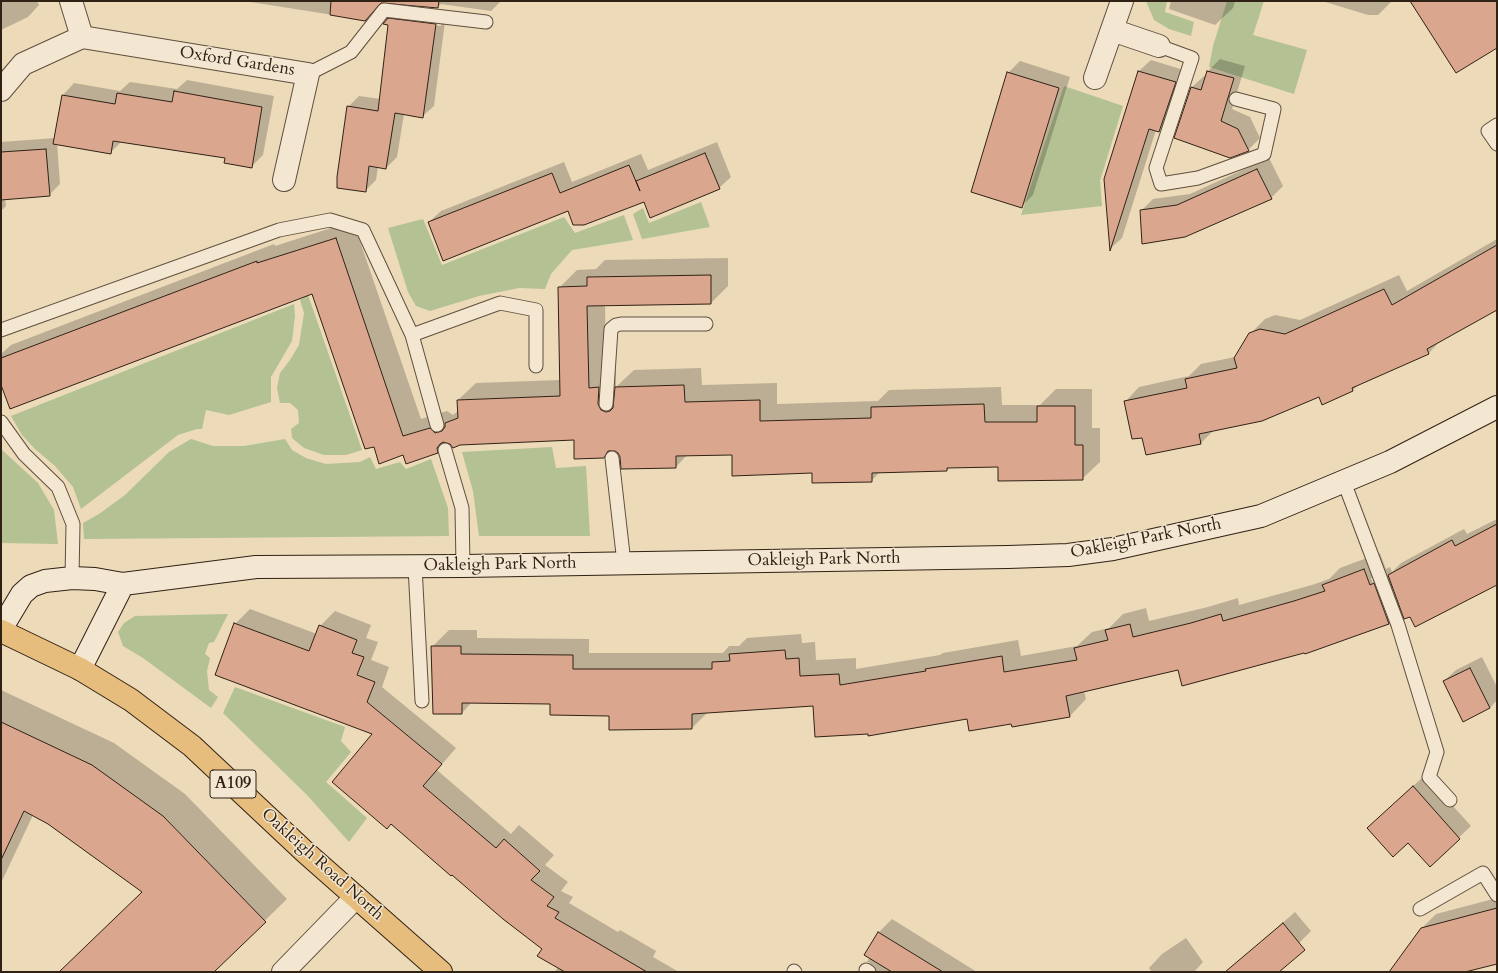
<!DOCTYPE html>
<style>
body{margin:0}
#map{position:relative;width:1498px;height:973px;overflow:hidden;background:#ecdab9;font-family:Cardo,serif}
canvas{display:block}
.frame{position:absolute;inset:0;border:2px solid #302115;pointer-events:none}
</style>
<div id="map">
<canvas width="1498" height="973"></canvas>
<div class="frame"></div>
</div>
<script>
const context = document.querySelector('canvas').getContext('2d');
context.lineJoin = 'round';
function fill(path, color) { context.fillStyle = color; context.fill(path, 'evenodd'); }
const shape = rows => new Path2D(rows.map(r => 'M' + r).join(''));
function stroke(path, color, width, dash) { context.strokeStyle = color; context.lineWidth = width; context.lineCap = dash ? 'butt' : 'round'; context.setLineDash(dash || []); context.stroke(path); }
function write(font, color, halo, rows, align = 'center') {
  context.font = font + ' Cardo,serif'; context.lineWidth = 3; context.setLineDash([]); context.textBaseline = 'middle'; context.strokeStyle = halo; context.fillStyle = color; for (const [text, x, y, turn = 0] of rows) {
    context.save(); context.translate(x, y); context.rotate((+turn || 0) * Math.PI / 180); context.textAlign = isNaN(turn) ? turn : align; if (halo) context.strokeText(text, 0, 0); context.fillText(text, 0, 0); context.restore();
  }
}
const green = shape([
 [1146,1,1167,1,1165,12,1194,22,1191,36,1169,29,1154,20],
 [1227,1,1264,1,1253,35,1307,50,1294,94,1209,67,1213,46],
 [1064,86,1123,106,1100,181,1102,206,1021,215],
 [701,202,710,227,642,239,633,214,643,208,649,223],
 [624,215,633,240,572,250,551,274,545,289,519,288,479,296,430,311,416,306,408,292,388,228,423,219,442,265,564,217,575,233],
 [308,295,362,450,346,455,324,455,304,448,292,438,291,429,299,423,298,410,290,403,280,403,277,388,280,373,290,360,299,345,304,313,300,300],
 [294,304,295,316,292,341,271,377,271,402,229,415,206,410,202,429,197,429,178,435,81,509,73,487,55,466,35,449,22,435,11,416],
 [191,439,213,446,244,446,285,439,292,450,306,458,326,464,360,462,370,457,376,469,400,462,406,469,431,459,448,508,449,536,84,539,83,523,99,514,125,495,169,452],
 [552,447,556,468,586,466,590,536,479,536,473,491,462,452],
 [1,449,38,483,54,510,58,544,1,543],
 [228,614,214,642,209,643,205,654,210,658,207,671,209,690,218,697,211,708,143,658,123,646,118,632,124,623,135,616],
 [235,687,345,727,341,741,351,752,326,782,367,818,349,842,307,795,223,713]
]);
const shadow = shape([
 [1,1,37,1,39,5,28,17,1,30],
 [244,1,501,1,491,11,441,4,438,7,381,2,365,20],
 [1171,1,1235,1,1233,8,1215,25,1169,9],
 [1322,1,1392,1,1378,15,1368,15],
 [399,8,446,14,434,106,423,116,404,114,397,157,386,168,378,167,376,180,365,191,348,107,359,96,381,99,389,24,388,19],
 [398,19,441,24,441,26,398,21],
 [1220,59,1245,66,1232,109,1250,117,1260,138,1248,150,1230,157,1192,87,1204,76,1206,76,1208,71],
 [1151,60,1187,71,1171,120,1159,131,1156,130,1122,238,1111,248,1105,179,1139,71],
 [1020,61,1070,77,1033,195,1022,206,1008,73],
 [187,80,274,96,263,155,251,167,226,157,121,142,110,153,57,143,60,184,49,195,5,199,6,206,1,211,1,142,55,138,63,95,74,83,120,91,130,82,177,89],
 [717,142,731,177,719,188,645,201,568,210,429,222,441,211,564,162,572,182,641,154,648,170],
 [1269,158,1283,186,1271,198,1141,211,1153,199,1190,194],
 [353,221,421,419,447,411,453,415,459,410,458,400,476,383,561,380,559,288,577,270,596,269,605,260,728,258,728,286,711,303,605,305,606,371,616,370,616,387,634,370,701,368,702,385,777,383,777,404,878,401,889,390,1001,387,1002,405,1040,405,1056,389,1092,389,1092,428,1100,428,1100,462,1082,479,999,466,950,467,947,470,880,472,871,481,813,472,733,454,687,455,676,467,621,456,619,452,615,450,611,450,604,457,575,439,447,442,437,452,375,445,313,293,1,383,1,354,11,345,274,244,275,246],
 [1497,239,1497,309,1440,341,1429,353,1358,385,1353,390,1320,396,1214,430,1201,443,1143,436,1125,402,1139,387,1189,376,1201,364,1235,357,1250,334,1265,319,1275,315,1300,320,1399,275,1407,291],
 [1497,519,1497,583,1410,616,1402,610,1389,623,1305,652,1179,669,1084,691,1086,699,1070,716,1012,722,814,705,708,712,692,728,610,715,551,703,472,702,462,713,432,647,449,630,477,630,477,638,589,639,589,653,723,653,729,646,739,646,747,638,801,634,802,643,815,642,816,660,856,658,856,669,940,655,943,653,1018,640,1021,656,1077,646,1092,632,1109,628,1123,614,1146,608,1149,621,1208,607,1238,598,1239,605,1312,585,1329,579,1340,568,1380,553,1386,569,1390,567,1392,572,1401,563,1464,529,1467,534],
 [1371,578,1373,578,1387,616,1385,616],
 [250,609,317,634,320,626,335,611,371,625,366,638,378,642,371,660,389,667,382,687,456,748,437,770,511,834,519,825,554,855,545,865,568,882,561,891,573,897,569,903,618,932,620,930,656,951,653,957,679,972,555,972,558,967,374,734,235,624],
 [1482,657,1497,687,1497,700,1490,708,1444,681,1456,670],
 [1,690,114,743,185,794,287,899,212,972,60,972,144,891,48,823,33,815,1,883],
 [1425,775,1471,826,1430,865,1408,841,1380,817],
 [1497,898,1497,963,1460,972,1391,972,1422,928,1436,914],
 [1295,912,1311,931,1299,943,1265,972,1226,972],
 [892,919,977,972,861,972,870,962,867,962,870,957,865,954,879,932],
 [1186,938,1203,962,1194,972,1152,972,1149,968,1162,954]
]);
const building = shape([
 [331,1,439,1,438,8,381,3,365,21,330,15,331,1],
 [1410,1,1497,1,1497,48,1456,73,1410,1],
 [388,18,436,24,423,118,395,113,386,169,369,166,366,192,337,188,337,177,347,106,378,111,388,25,383,24,388,18],
 [1138,71,1176,82,1159,132,1149,129,1110,251,1104,179,1138,71],
 [1207,71,1234,78,1221,121,1238,129,1249,151,1230,158,1174,138,1191,87,1201,90,1207,71],
 [1007,72,1059,88,1022,208,971,192,1007,72],
 [174,91,262,107,252,168,224,163,225,158,113,141,111,154,53,144,62,95,115,104,117,93,172,102,174,91],
 [46,149,50,196,1,200,1,152,46,149],
 [705,153,720,189,650,218,644,202,584,225,573,225,568,211,443,261,428,222,552,173,560,193,629,165,640,191,636,181,705,153],
 [1257,169,1272,199,1185,237,1142,244,1140,210,1177,205,1257,169],
 [336,238,403,436,430,428,435,433,442,431,445,427,445,423,458,418,457,400,560,396,558,287,587,286,587,277,711,275,711,304,587,306,589,388,599,387,598,404,601,410,606,412,610,411,613,408,615,387,684,385,685,402,760,400,760,421,871,418,871,407,984,404,985,422,1037,422,1037,406,1075,406,1075,445,1083,445,1083,480,998,481,998,467,947,468,947,471,872,473,872,482,812,483,812,473,732,476,732,455,676,456,676,468,621,469,620,457,618,453,615,451,608,451,604,458,574,459,574,440,460,445,453,448,450,444,443,442,440,444,437,448,438,453,406,464,403,455,379,464,374,447,365,449,312,294,10,409,1,385,1,358,257,261,257,263,336,238],
 [1497,245,1497,310,1427,349,1429,354,1352,388,1353,391,1322,405,1319,397,1262,421,1199,434,1201,444,1146,455,1142,438,1132,439,1124,401,1187,388,1185,379,1237,368,1234,358,1249,333,1260,329,1285,334,1384,289,1392,305,1497,245],
 [1497,524,1497,585,1415,627,1410,617,1404,619,1388,575,1452,540,1455,546,1497,524],
 [1364,569,1370,585,1374,583,1389,624,1305,654,1304,653,1182,686,1178,670,1066,696,1070,717,1012,727,1011,724,969,731,967,719,868,736,868,734,815,737,813,706,692,714,692,729,609,730,609,716,550,715,550,704,462,703,462,714,433,714,431,646,461,646,461,654,573,655,573,669,712,669,712,662,730,661,729,654,785,650,786,659,799,658,800,676,839,674,840,685,926,671,925,669,1002,656,1004,672,1077,660,1074,648,1108,640,1105,630,1130,624,1133,637,1191,623,1221,614,1223,621,1294,601,1325,591,1322,585,1364,569],
 [234,623,309,651,319,625,357,640,352,653,364,657,357,675,375,682,367,702,442,764,423,786,496,848,504,839,540,871,531,880,554,897,547,906,559,912,555,918,647,972,565,972,537,956,542,949,503,919,452,875,451,876,391,824,387,829,332,782,372,734,215,675,234,623],
 [1470,668,1490,708,1463,722,1443,681,1470,668],
 [1,722,92,765,163,816,266,922,214,972,59,972,142,892,48,824,24,811,1,860,1,722],
 [1413,786,1460,839,1430,867,1408,843,1393,857,1367,828,1413,786],
 [1497,908,1497,964,1465,972,1389,972,1421,928,1497,908],
 [1283,923,1305,950,1279,972,1225,972,1283,923],
 [878,932,943,972,892,972,864,955,878,932]
]);
const lane = shape([
 [1159,46,1192,58,1156,168,1161,184,1198,178,1264,154,1274,109,1236,99],
 [308,74,351,52,384,10,486,22],
 [1497,125,1488,131,1497,144],
 [1,330,279,230,330,220,363,230,412,335,437,425],
 [412,335,500,303,536,310,536,366],
 [606,404,611,329,616,325,621,324,706,324],
 [1,422,24,454,58,487,73,524,72,578],
 [445,450,462,508,463,566],
 [612,458,624,563],
 [1344,482,1398,625,1437,752,1429,777,1450,800],
 [415,566,422,701],
 [1420,909,1483,873,1497,895],
 [866,970,869,972],
 [794,971,795,972]
]);
const street = shape([
 [71,1,82,37,308,74,284,180],
 [1112,30,1159,46],
 [1095,78,1122,1],
 [1,90,23,64,82,37],
 [283,972,356,897]
]);
const secondary = shape([
 [1,629,22,594,31,586,45,581,72,578,95,579,123,584,256,567,463,566,1008,557,1068,555,1113,549,1261,516,1390,462,1497,407],
 [80,669,123,584]
]);
const primary = shape([
 [1,631,80,669,131,700,192,746,305,852,441,972]
]);
const shields = [
 [233,784,46]
];
const shieldNames = [
 ["A109",233,784]
];
const streetNames = [
 ["Oxford Gardens",237,62,9],
 ["Oakleigh Park North",1146,539,-11],
 ["Oakleigh Park North",824,560,-1],
 ["Oakleigh Park North",500,565,-1],
 ["Oakleigh Road North",322,865,42]
];
fill(green, '#b3c193');
fill(shadow, '#0003');
fill(building, '#dba68e');
stroke(building, '#302115', 1);
stroke(lane, '#5f4f3e', 15);
stroke(street, '#5f4f3e', 24);
stroke(secondary, '#302115', 24);
stroke(primary, '#302115', 24);
stroke(lane, '#f3e7d2', 13);
stroke(street, '#f3e7d2', 22);
stroke(secondary, '#f3e7d2', 22);
stroke(primary, '#e6bd7c', 22);
for (const [x, y, w] of shields) { const box = new Path2D(); box.roundRect(x - w / 2, y - 14, w, 28, 3); context.fillStyle = '#f3e7d2'; context.fill(box); stroke(box, '#302115', 1); }
write('bold 16px', '#302115', null, shieldNames);
write('17px', '#302115', '#f3e7d2', streetNames);
</script>
